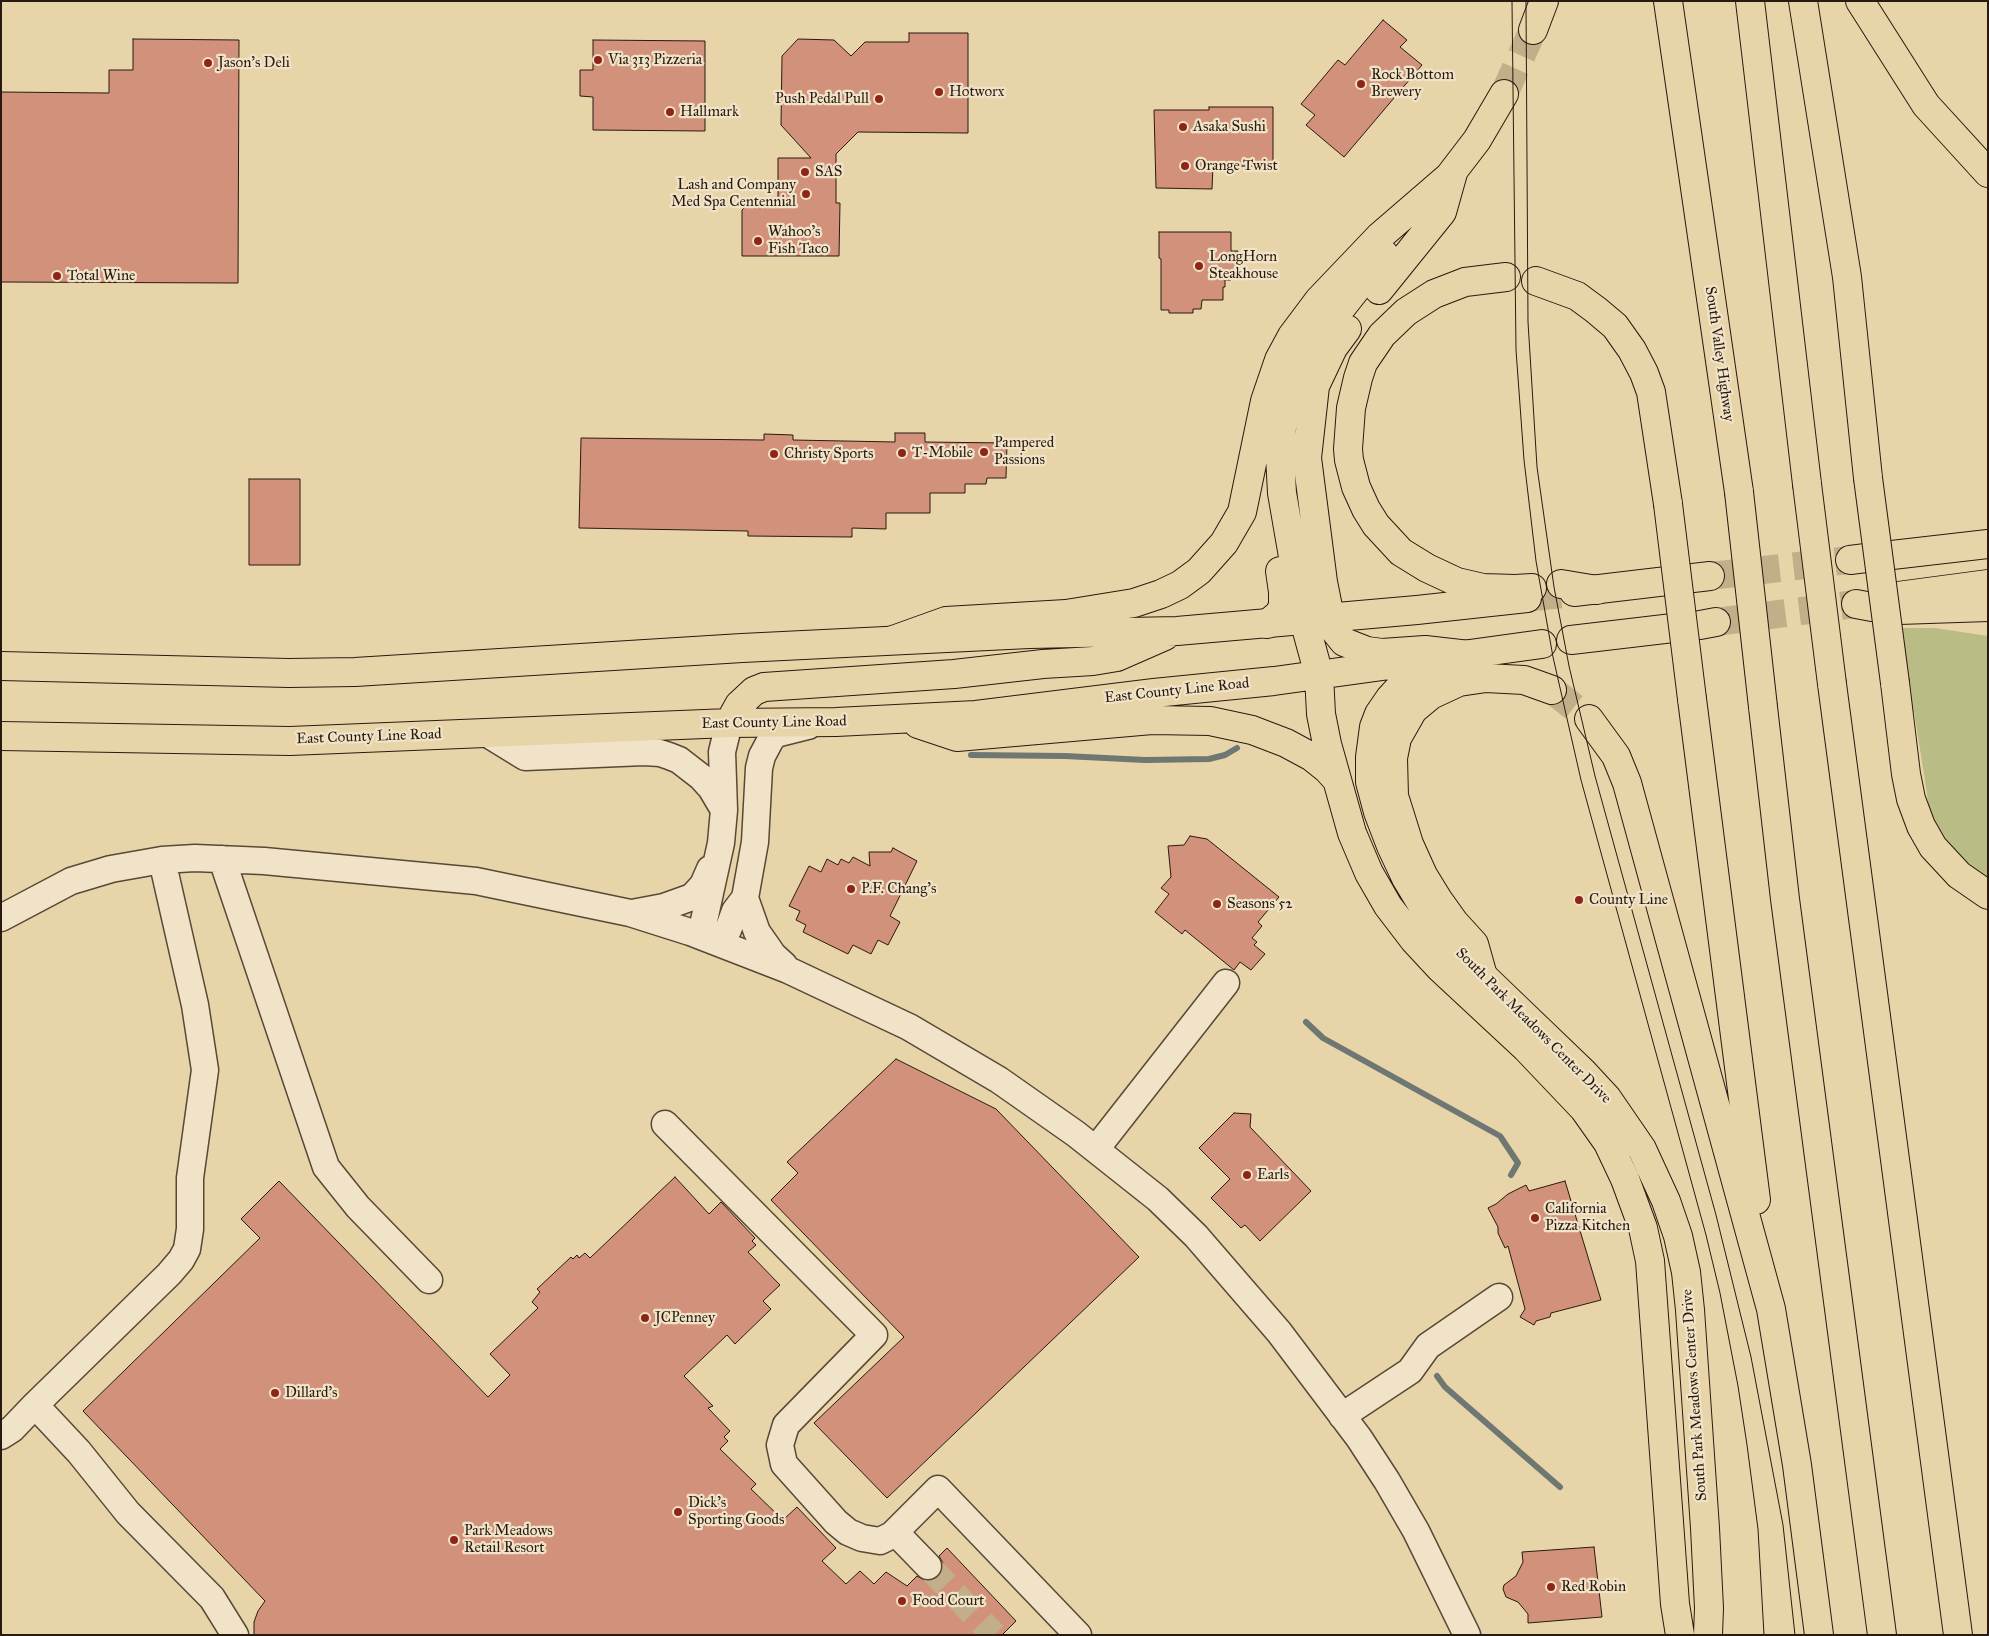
<!DOCTYPE html>
<style>
body{margin:0}
#map{position:relative;width:1989px;height:1636px;overflow:hidden;background:#e8d4a9;font-family:"IM FELL Great Primer",serif}
canvas{display:block}
.frame{position:absolute;inset:0;border:2px solid #281a10;pointer-events:none}
</style>
<div id="map">
<canvas width="1989" height="1636"></canvas>
<div class="frame"></div>
</div>
<script>
const context = document.querySelector('canvas').getContext('2d');
context.lineJoin = 'round';
function fill(path, color) { context.fillStyle = color; context.fill(path, 'evenodd'); }
const shape = rows => new Path2D(rows.map(r => 'M' + r).join(''));
function stroke(path, color, width, dash) { context.strokeStyle = color; context.lineWidth = width; context.lineCap = dash ? 'butt' : 'round'; context.setLineDash(dash || []); context.stroke(path); }
function write(font, color, halo, rows, align = 'center') {
  context.font = font + ' "IM FELL Great Primer",serif'; context.lineWidth = 4.5; context.setLineDash([]); context.textBaseline = 'middle'; context.strokeStyle = halo; context.fillStyle = color; for (const [text, x, y, turn = 0] of rows) {
    context.save(); context.translate(x, y); context.rotate((+turn || 0) * Math.PI / 180); context.textAlign = isNaN(turn) ? turn : align; if (halo) context.strokeText(text, 0, 0); context.fillText(text, 0, 0); context.restore();
  }
}
const green = shape([
 [1902,628,1935,628,1988,636,1988,878,1966,864,1943,839,1929,814,1927,793,1914,712,1911,712]
]);
const stream = shape([
 [971,755,1065,756,1145,760,1209,759,1225,755,1237,748],
 [1306,1022,1323,1038,1500,1136,1518,1163,1511,1175],
 [1437,1376,1445,1387,1560,1487]
]);
const building = shape([
 [1383,20,1407,40,1400,47,1422,65,1344,157,1306,125,1315,115,1301,104,1338,60,1345,65,1383,20],
 [909,33,968,33,968,133,858,132,836,154,836,203,840,203,839,256,742,256,742,210,751,201,778,201,778,158,811,158,781,125,782,56,798,39,834,40,851,56,865,42,909,42,909,33],
 [133,39,239,40,238,283,1,282,1,92,109,93,109,70,133,70,133,39],
 [593,40,705,41,705,131,593,130,593,97,580,96,580,70,593,70,593,40],
 [1209,107,1273,107,1273,166,1213,166,1212,189,1156,188,1154,110,1209,110,1209,107],
 [1159,232,1231,232,1231,251,1238,251,1238,274,1231,274,1231,280,1225,280,1225,287,1223,287,1223,300,1202,300,1201,309,1193,309,1193,313,1169,313,1169,310,1161,310,1161,259,1159,258,1159,232],
 [895,433,925,433,925,442,1007,443,1006,478,987,478,986,484,965,484,965,493,930,493,930,513,886,513,886,529,852,528,852,537,748,536,748,531,579,528,581,438,764,440,764,434,793,435,793,440,895,442,895,433],
 [249,479,300,479,300,565,249,565,249,479],
 [1190,836,1207,839,1279,897,1258,922,1262,926,1252,938,1257,942,1254,945,1265,954,1251,970,1240,962,1234,970,1185,930,1182,934,1155,912,1169,894,1161,888,1171,877,1168,846,1184,845,1190,836],
 [893,848,917,861,890,916,900,922,888,945,878,940,871,954,853,945,848,954,803,932,806,925,796,920,800,911,789,906,809,866,821,872,827,859,838,865,841,859,849,863,853,857,870,866,869,852,891,852,893,848],
 [896,1059,996,1109,1139,1257,887,1498,814,1423,904,1337,771,1200,798,1173,787,1162,896,1059],
 [1234,1113,1251,1114,1250,1127,1311,1191,1260,1241,1245,1225,1241,1228,1211,1198,1230,1179,1199,1148,1234,1113],
 [675,1177,709,1214,721,1202,755,1238,752,1241,756,1245,748,1252,780,1285,763,1301,771,1309,735,1344,727,1335,684,1376,713,1406,708,1408,730,1431,724,1437,728,1441,720,1449,756,1484,751,1489,783,1520,797,1507,836,1548,822,1561,846,1584,860,1571,874,1584,886,1572,907,1586,917,1576,924,1580,932,1580,939,1576,942,1571,943,1563,939,1556,947,1548,1016,1621,1002,1635,254,1635,254,1622,258,1611,265,1601,83,1411,260,1238,241,1219,279,1181,488,1397,510,1375,490,1354,538,1308,532,1302,540,1292,537,1289,571,1257,573,1259,577,1255,579,1258,585,1253,590,1258,675,1177],
 [1565,1181,1601,1300,1551,1313,1550,1317,1536,1321,1534,1325,1520,1317,1525,1309,1508,1246,1505,1248,1498,1233,1498,1227,1488,1208,1496,1204,1508,1194,1526,1185,1529,1191,1565,1181],
 [1594,1547,1602,1617,1528,1623,1528,1614,1518,1602,1506,1597,1503,1589,1504,1585,1516,1576,1523,1562,1522,1552,1594,1547]
]);
const minorTunnel = shape([
 [928,1566,994,1635]
]);
const majorTunnel = shape([
 [1710,576,1850,560],
 [1533,597,1563,594],
 [1716,622,1856,604]
]);
const highwayTunnel = shape([
 [1504,94,1533,30],
 [1552,690,1589,719]
]);
const minor = shape([
 [486,733,525,757,644,752,660,753,669,756,679,760,701,777,711,788,724,810],
 [222,859,326,1167,358,1207,429,1280],
 [745,898,757,932,773,955,784,965],
 [632,913,664,907,692,897,703,885,710,869],
 [1,918,71,881,111,869,162,860,195,858,264,861,476,881,630,913,690,932,788,970,909,1027,999,1080,1076,1134,1158,1199,1196,1236,1279,1332,1359,1438,1387,1481,1416,1531,1467,1635],
 [711,939,723,934,728,930,735,911,745,898,755,842,759,768,762,756,771,739,776,734,808,726],
 [711,939,706,934,703,925,721,843,724,810,722,752,729,723],
 [665,1124,874,1335,786,1425,780,1445,784,1464,836,1522,848,1532,862,1538,880,1541,892,1535,938,1489,1078,1635],
 [1096,1149,1226,983],
 [35,1405,79,1452,128,1513,212,1598,235,1635],
 [1342,1416,1410,1371,1428,1346,1499,1297],
 [1,1436,12,1429,35,1405,169,1274,181,1260,187,1249,190,1229,190,1178,205,1070,195,1005,162,860],
 [895,1532,928,1566]
]);
const major = shape([
 [1892,555,1988,544],
 [1850,560,1866,558],
 [1693,578,1710,576],
 [1574,592,1667,581],
 [1898,596,1988,584],
 [1700,625,1716,622],
 [1571,640,1673,628],
 [1,666,289,673,355,672,742,648,1029,634,1177,631,1417,610,1527,598],
 [1435,666,1403,684,1390,698,1379,714,1374,727,1370,757,1370,782,1378,812,1391,846,1406,878,1424,908,1446,939,1483,976,1582,1071,1607,1098,1642,1149,1666,1201,1678,1236,1686,1272,1690,1310,1705,1528,1709,1608,1708,1635],
 [1319,675,1321,714,1327,744,1352,833,1369,873,1388,906,1414,940,1440,968,1526,1048,1584,1109,1608,1143,1625,1179,1643,1228,1650,1261,1675,1604,1680,1635],
 [729,723,739,705,754,691,764,687,954,674,1043,664,1093,661,1117,657,1165,636],
 [918,724,957,737,1152,720,1210,721,1252,730,1286,743,1312,757,1327,769,1337,780],
 [1,736,290,741,729,723,836,722,976,715,1154,693,1274,681,1542,644]
]);
const highway = shape([
 [1668,1,1739,492],
 [1750,1,1807,484],
 [1803,1,1847,277,1868,478],
 [1860,1,1926,105,1988,173],
 [1533,30,1544,1],
 [1441,187,1477,140,1504,94],
 [1506,277,1465,282,1434,294,1406,312,1382,335,1363,363,1358,378,1351,408,1348,449,1349,460,1356,487,1366,509,1376,525,1401,552,1427,568,1457,582,1483,588,1515,589,1532,588],
 [1536,281,1577,296,1596,310,1615,326,1632,350,1644,373,1651,392,1668,504],
 [1379,290,1442,212,1453,173],
 [1347,329,1333,348,1315,386,1307,458,1323,582,1332,627,1344,642,1367,651,1382,653,1425,650,1469,655],
 [1561,584,1597,590],
 [1856,604,1872,607],
 [1899,610,1988,607],
 [1267,624,1279,614,1283,606,1283,592,1280,571],
 [893,640,946,621,1066,614,1134,603,1161,594,1180,585,1199,571,1224,543,1242,512,1265,401,1279,360,1292,336,1319,300,1380,236,1453,173],
 [1391,666,1486,678,1524,680,1552,690],
 [1319,675,1304,620,1282,493,1280,456,1282,427,1291,389,1299,368,1330,322,1384,254],
 [1895,683,1906,774,1911,799,1921,826,1933,847,1959,875,1988,895],
 [1832,684,1958,1635],
 [1692,699,1756,1200],
 [1763,707,1785,899,1882,1635],
 [1589,719,1616,756,1627,783,1771,1309,1797,1465,1819,1635],
 [1483,976,1474,944,1454,922,1439,901,1423,875,1409,844,1394,796,1393,758,1397,738,1413,710,1431,695,1459,682,1486,678]
]);
const tram = shape([
 [1512,1,1516,350,1524,460,1536,561,1553,657,1581,780,1706,1235,1720,1293,1738,1386,1747,1445,1758,1529,1764,1635],
 [1526,1,1528,322,1537,467,1554,587,1569,666,1595,776,1716,1215,1751,1357,1783,1525,1795,1635]
]);
const highwayBridge = shape([
 [1868,478,1895,683],
 [1807,484,1832,684],
 [1739,492,1763,707],
 [1668,504,1692,699]
]);
const markers = [
 [598,60,5,"#8f2418"],
 [208,63,5,"#8f2418"],
 [1361,84,5,"#8f2418"],
 [939,92,5,"#8f2418"],
 [879,99,5,"#8f2418"],
 [670,112,5,"#8f2418"],
 [1183,127,5,"#8f2418"],
 [1185,166,5,"#8f2418"],
 [805,172,5,"#8f2418"],
 [806,194,5,"#8f2418"],
 [758,241,5,"#8f2418"],
 [1199,266,5,"#8f2418"],
 [57,276,5,"#8f2418"],
 [984,452,5,"#8f2418"],
 [902,453,5,"#8f2418"],
 [774,454,5,"#8f2418"],
 [851,889,5,"#8f2418"],
 [1579,900,5,"#8f2418"],
 [1217,904,5,"#8f2418"],
 [1247,1175,5,"#8f2418"],
 [1535,1218,5,"#8f2418"],
 [645,1318,5,"#8f2418"],
 [275,1393,5,"#8f2418"],
 [678,1512,5,"#8f2418"],
 [454,1540,5,"#8f2418"],
 [1551,1587,5,"#8f2418"],
 [902,1601,5,"#8f2418"]
];
const poiNames = [
 ["Via 313 Pizzeria",608,60],
 ["Jason's Deli",218,63],
 ["Rock Bottom",1371,75],
 ["Brewery",1371,92],
 ["Hotworx",949,92],
 ["Push Pedal Pull",869,99,"right"],
 ["Hallmark",680,112],
 ["Asaka Sushi",1193,127],
 ["Orange Twist",1195,166],
 ["SAS",815,172],
 ["Lash and Company",796,185,"right"],
 ["Med Spa Centennial",796,202,"right"],
 ["Wahoo's",768,232],
 ["Fish Taco",768,249],
 ["LongHorn",1209,257],
 ["Steakhouse",1209,274],
 ["Total Wine",67,276],
 ["Pampered",994,443],
 ["Passions",994,460],
 ["T-Mobile",912,453],
 ["Christy Sports",784,454],
 ["P.F. Chang's",861,889],
 ["County Line",1589,900],
 ["Seasons 52",1227,904],
 ["Earls",1257,1175],
 ["California",1545,1209],
 ["Pizza Kitchen",1545,1226],
 ["JCPenney",655,1318],
 ["Dillard's",285,1393],
 ["Dick's",688,1503],
 ["Sporting Goods",688,1520],
 ["Park Meadows",464,1531],
 ["Retail Resort",464,1548],
 ["Red Robin",1561,1587],
 ["Food Court",912,1601]
];
const streetNames = [
 ["South Valley Highway",1719,354,82],
 ["East County Line Road",1177,691,-6],
 ["East County Line Road",774,723,-1],
 ["East County Line Road",369,737,-2],
 ["South Park Meadows Center Drive",1533,1026,45],
 ["South Park Meadows Center Drive",1695,1395,-94]
];
fill(green, '#babc85');
stroke(stream, '#6e7772', 6);
fill(building, '#d2917b');
stroke(building, '#281a10', 1);
stroke(minorTunnel, '#c2af8a', 26, [26, 13]);
stroke(majorTunnel, '#c2af8a', 28, [28, 14]);
stroke(highwayTunnel, '#c2af8a', 28, [28, 14]);
stroke(minor, '#584836', 29);
stroke(major, '#281a10', 30);
stroke(highway, '#281a10', 30);
stroke(minor, '#f0e3c7', 26);
stroke(major, '#e8d4a9', 28);
stroke(highway, '#e8d4a9', 28);
stroke(tram, '#281a10', 1);
stroke(highwayBridge, '#281a10', 30, []);
stroke(highwayBridge, '#e8d4a9', 28);
for (const [x, y, r, color] of markers) { const dot = new Path2D(); dot.arc(x, y, r, 0, 2 * Math.PI); context.fillStyle = color; context.fill(dot); stroke(dot, '#f0e3c7', 2); }
write('15px', '#281a10', '#f0e3c7', poiNames, 'left');
write('15px', '#281a10', '#f0e3c7', streetNames);
</script>
